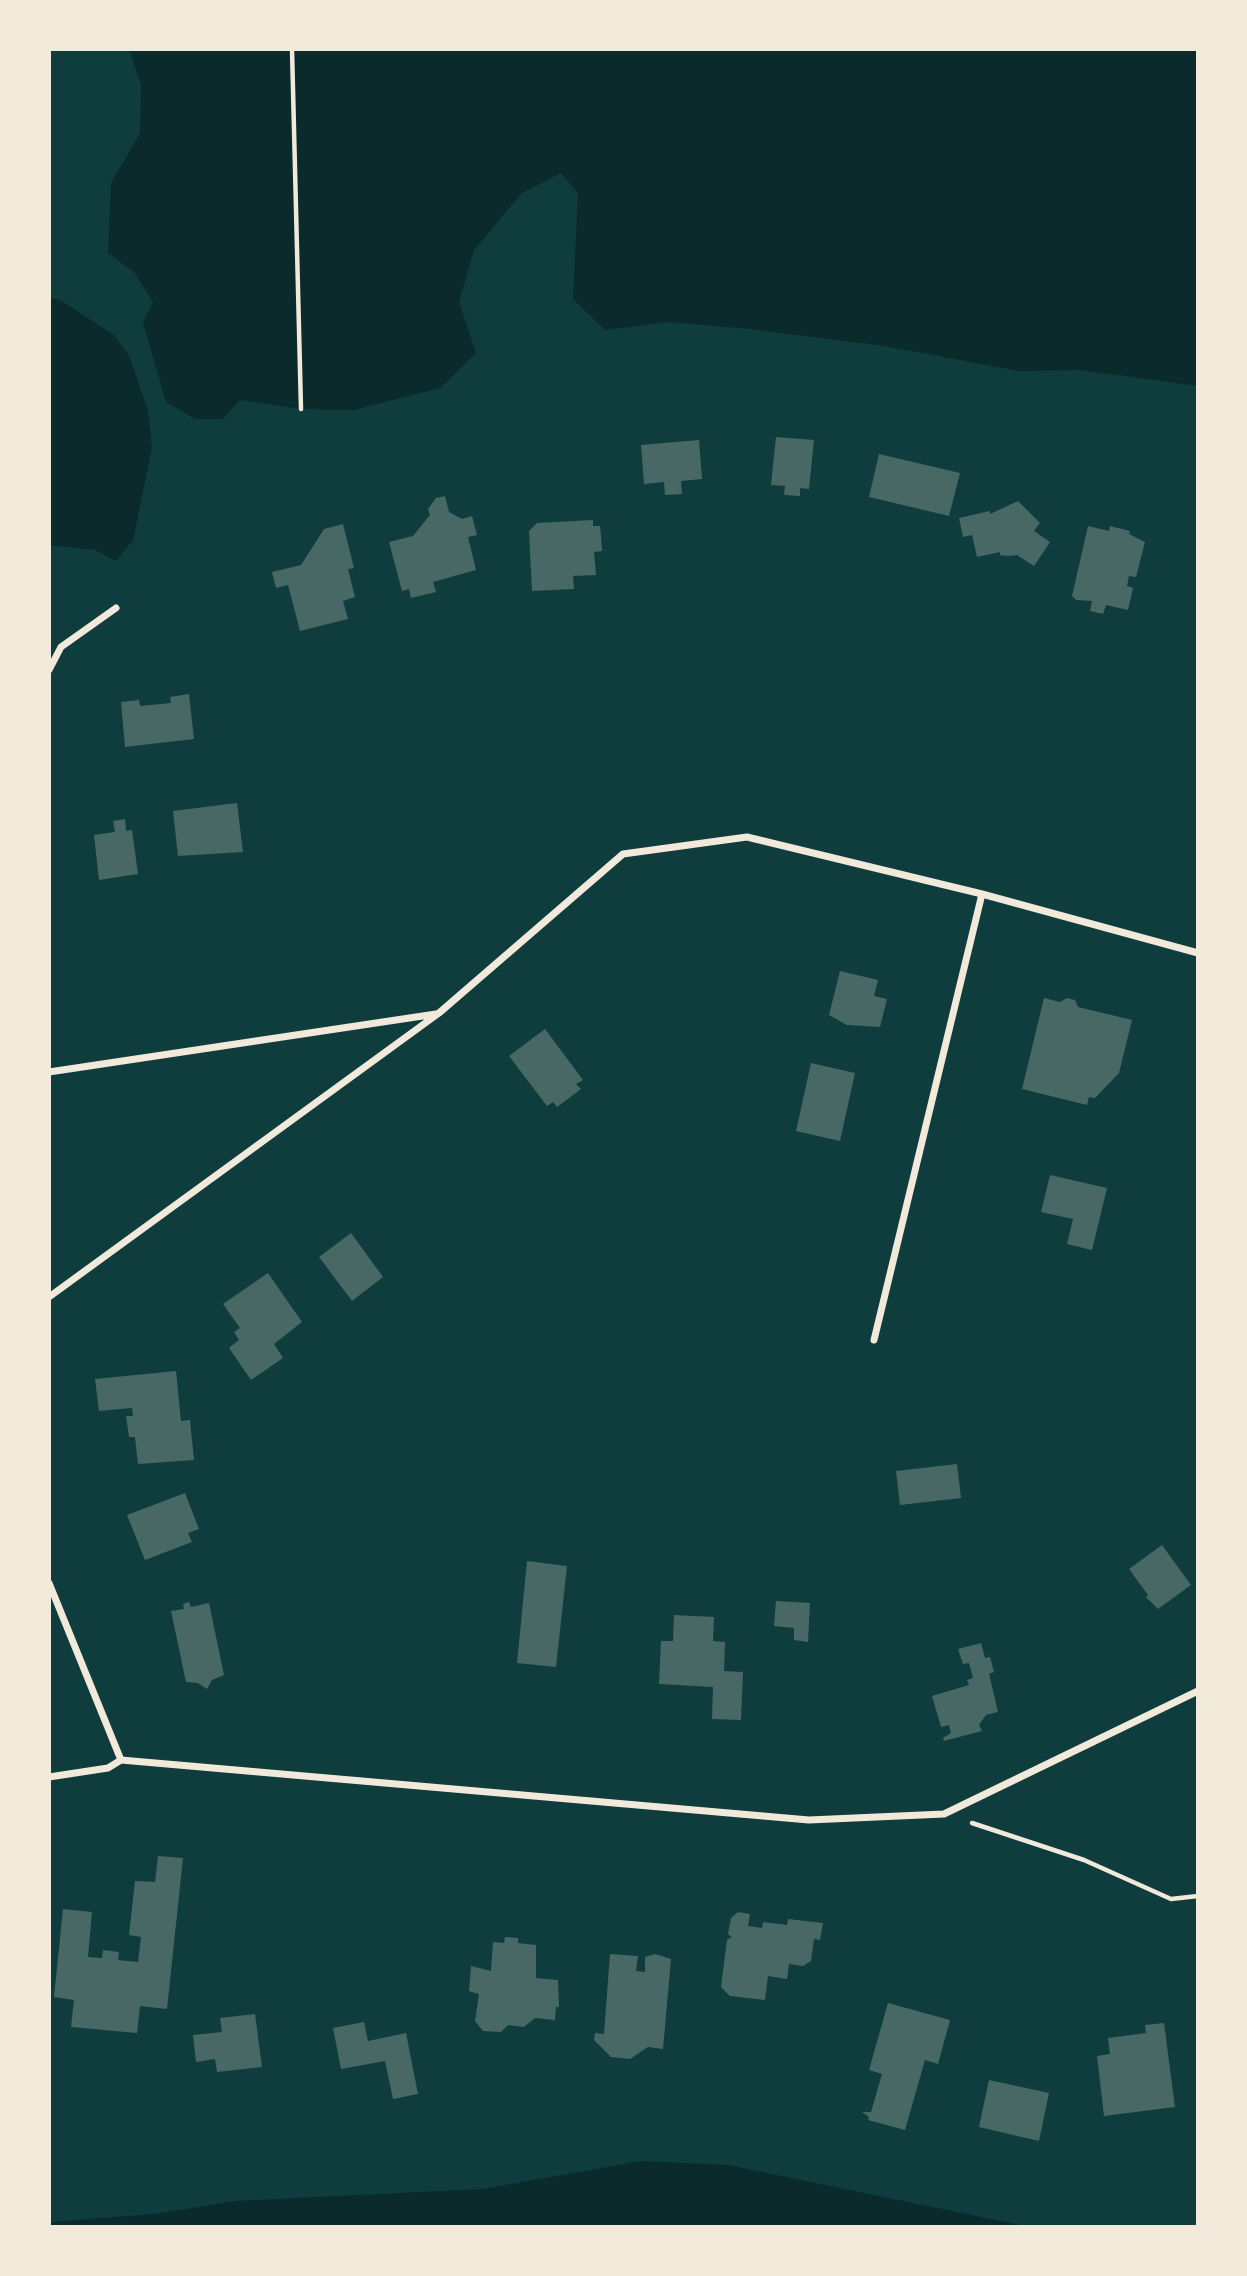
<!DOCTYPE html>
<style>
body{margin:0}
#map{position:relative;width:1247px;height:2276px;overflow:hidden;background:#0f3d3e;font-family:"IBM Plex Sans",sans-serif}
canvas{display:block}
.frame{position:absolute;inset:0;border:51px solid #f1e9da;pointer-events:none}
</style>
<div id="map">
<canvas width="1247" height="2276"></canvas>
<div class="frame"></div>
</div>
<script>
const context = document.querySelector('canvas').getContext('2d');
context.lineJoin = 'round';
function fill(path, color) { context.fillStyle = color; context.fill(path, 'evenodd'); }
const shape = rows => new Path2D(rows.map(r => 'M' + r).join(''));
function stroke(path, color, width, dash) { context.strokeStyle = color; context.lineWidth = width; context.lineCap = dash ? 'butt' : 'round'; context.setLineDash(dash || []); context.stroke(path); }
const water = shape([
 [129,49,1198,49,1198,386,1080,370,1019,371,884,346,750,329,669,322,605,330,573,299,578,193,561,173,522,193,474,250,459,302,476,353,440,388,354,410,301,409,240,400,223,419,195,419,166,402,143,322,153,303,135,273,108,253,111,183,140,133,141,85],
 [49,298,60,300,114,335,129,356,148,410,152,448,133,540,116,561,95,550,49,545],
 [641,2161,728,2165,1030,2227,49,2227,49,2222,155,2214,235,2201,483,2189]
]);
const building = shape([
 [776,437,814,440,809,489,800,488,800,496,784,495,785,486,771,485],
 [699,440,702,479,681,481,682,494,665,495,664,482,644,484,641,445],
 [879,454,960,473,949,516,869,497],
 [445,496,449,512,462,519,472,516,477,535,468,537,476,570,433,582,436,592,411,598,409,589,402,591,389,542,413,536,430,515,428,509,436,498],
 [1018,501,1040,523,1034,531,1050,542,1034,566,1017,555,1008,556,1000,555,1000,552,977,557,972,535,963,537,959,518,990,511,990,514],
 [593,520,593,526,600,526,601,536,602,551,594,552,596,575,573,576,574,589,532,591,529,531,537,523],
 [343,524,354,568,348,569,355,597,343,601,348,619,300,631,288,585,276,588,272,572,301,565,324,529],
 [1088,526,1109,531,1110,526,1130,531,1129,534,1145,542,1136,577,1129,576,1127,586,1133,588,1128,610,1106,605,1103,614,1090,611,1092,601,1076,600,1072,596],
 [189,694,194,739,125,747,121,702,139,700,140,706,171,703,170,697],
 [237,803,243,852,178,856,173,811],
 [125,819,126,831,132,830,138,874,99,880,94,835,115,832,113,821],
 [840,971,878,980,874,996,887,999,880,1027,847,1025,829,1015],
 [1044,998,1060,1002,1067,998,1075,1000,1078,1007,1132,1020,1119,1073,1095,1098,1089,1097,1087,1105,1022,1089],
 [545,1029,583,1080,576,1084,581,1089,557,1107,553,1102,547,1106,509,1056],
 [811,1063,855,1073,840,1141,796,1131],
 [1050,1175,1107,1188,1092,1250,1067,1244,1073,1219,1041,1212],
 [351,1233,383,1277,352,1301,319,1257],
 [268,1273,302,1322,274,1344,283,1358,251,1380,229,1348,239,1340,234,1332,240,1328,223,1304],
 [176,1371,181,1421,190,1420,194,1460,138,1464,135,1437,129,1437,126,1416,133,1416,132,1408,99,1411,95,1379],
 [957,1464,961,1498,900,1505,896,1471],
 [185,1493,199,1529,188,1533,192,1542,145,1560,127,1515],
 [1162,1545,1191,1585,1158,1609,1146,1597,1148,1595,1129,1569],
 [527,1561,567,1566,556,1667,517,1663],
 [776,1601,810,1603,808,1642,794,1640,794,1628,774,1626],
 [189,1602,191,1607,209,1603,224,1675,212,1680,207,1689,198,1683,186,1682,171,1611,184,1609,183,1604],
 [674,1615,714,1617,713,1641,725,1642,724,1671,743,1672,741,1720,712,1719,713,1687,659,1684,661,1641,673,1641],
 [981,1643,985,1658,990,1657,994,1672,989,1674,998,1712,986,1715,979,1725,982,1731,944,1741,943,1738,951,1733,949,1725,941,1727,932,1696,969,1685,967,1680,973,1678,969,1663,963,1664,958,1649],
 [158,1856,183,1858,167,2009,140,2006,137,2033,71,2027,74,2000,54,1997,63,1909,92,1912,88,1957,102,1958,103,1950,119,1952,118,1960,138,1962,141,1937,129,1935,135,1881,155,1882],
 [738,1912,750,1914,748,1926,762,1928,763,1922,787,1925,788,1919,823,1923,820,1940,814,1939,811,1961,803,1966,789,1964,787,1979,768,1976,765,2000,730,1996,721,1987,727,1940,732,1937,728,1934,731,1918],
 [505,1937,518,1938,518,1943,536,1945,536,1978,558,1980,559,2007,556,2007,555,2020,535,2018,524,2027,508,2025,501,2032,483,2031,475,2021,479,1994,469,1991,471,1966,491,1971,493,1942,504,1943],
 [610,1954,638,1956,636,1971,645,1972,645,1957,655,1954,671,1959,663,2049,648,2047,630,2059,611,2057,594,2040,595,2033,604,2034],
 [888,2003,950,2020,938,2064,925,2060,905,2130,868,2120,869,2117,862,2112,871,2112,882,2074,869,2070],
 [255,2014,262,2067,217,2072,215,2059,196,2062,193,2035,222,2032,220,2018],
 [364,2022,368,2041,406,2033,418,2094,393,2099,385,2061,341,2069,333,2028],
 [1164,2023,1175,2107,1104,2116,1097,2056,1110,2054,1108,2038,1146,2033,1145,2025],
 [989,2080,1049,2093,1039,2141,979,2127]
]);
const path = shape([
 [292,49,301,409],
 [972,1823,1084,1860,1171,1899,1198,1896]
]);
const minor = shape([
 [49,670,61,647,116,608],
 [49,1072,436,1014],
 [49,1297,439,1013,623,854,747,837,982,894,1198,953],
 [874,1340,982,894],
 [49,1583,121,1760],
 [49,1777,108,1768,121,1760,809,1820,944,1814,1198,1691]
]);
fill(water, '#0a2a2b');
fill(building, '#486865');
stroke(path, '#f1e9da', 4.5);
stroke(minor, '#f1e9da', 7);
</script>
